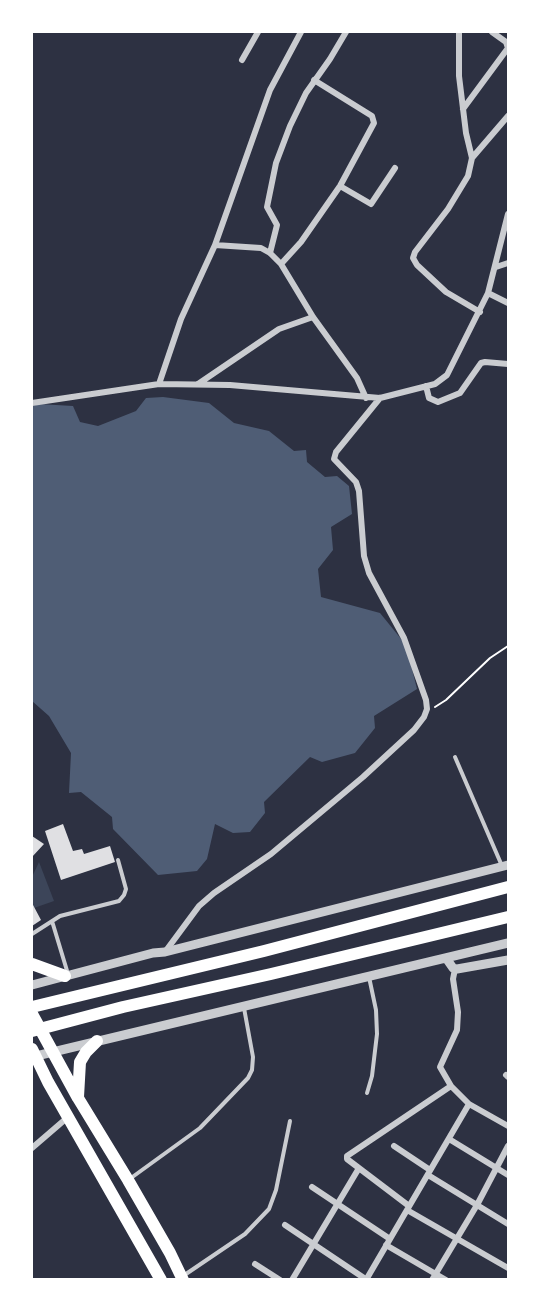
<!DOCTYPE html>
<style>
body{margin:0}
#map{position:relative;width:540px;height:1311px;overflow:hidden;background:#2d3142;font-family:Raleway,sans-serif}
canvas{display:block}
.frame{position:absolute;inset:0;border:33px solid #fff;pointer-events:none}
</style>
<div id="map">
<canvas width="540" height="1311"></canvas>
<div class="frame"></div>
</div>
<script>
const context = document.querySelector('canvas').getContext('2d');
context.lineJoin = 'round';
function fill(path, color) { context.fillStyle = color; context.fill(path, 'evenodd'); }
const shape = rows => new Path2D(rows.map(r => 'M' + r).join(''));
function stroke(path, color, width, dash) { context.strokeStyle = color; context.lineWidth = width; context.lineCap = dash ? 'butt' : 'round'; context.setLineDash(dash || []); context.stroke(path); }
const green = shape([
 [39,862,54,901,34,908,32,903,32,877]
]);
const water = shape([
 [163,397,209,403,234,423,269,431,294,451,306,450,307,462,325,477,337,476,349,486,352,514,331,527,333,550,318,569,321,597,380,613,406,645,417,689,374,716,375,728,355,753,322,762,310,757,264,802,265,813,250,832,233,833,215,824,207,859,197,871,158,875,113,829,112,817,81,792,69,793,71,753,49,716,32,701,32,406,39,404,73,406,80,422,98,426,136,411,146,398]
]);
const building = shape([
 [63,824,73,851,82,849,84,854,110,846,115,862,61,880,45,831],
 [32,836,44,844,32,857],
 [32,903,41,920,32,926]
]);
const path = shape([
 [435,707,446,700,490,658,508,646]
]);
const service = shape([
 [455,757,502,866],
 [52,921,68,974],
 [32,934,60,916,119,901,124,895,126,889,118,860],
 [367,1093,372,1076,377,1034,376,1010,369,977],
 [131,1178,200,1128,248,1078,252,1070,253,1057,244,1008],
 [183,1276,245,1234,269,1209,276,1190,290,1121]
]);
const minor = shape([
 [301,32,270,90,215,245,261,248,270,253,281,264,313,317,357,378,366,398],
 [459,32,459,76,466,133,472,158,468,176,448,209,415,252,413,258,417,265,446,292,480,312],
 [242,60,258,32],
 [463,109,508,48,506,42,492,32],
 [472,158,508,116],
 [340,186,371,204,395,168],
 [270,253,277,225,267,207,276,163,290,126,306,93,330,59,346,32],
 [281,264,301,242,340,186,374,123,372,116,314,80],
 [496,267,508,263],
 [488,293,508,214],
 [159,384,181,319,215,245],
 [198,384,279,329,313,317],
 [426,386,429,398,438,402,460,393,481,363,485,362,508,364],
 [32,403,159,384,230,385,380,398,435,384,447,375,488,293,508,303],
 [165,952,199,906,214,893,271,854,363,777,414,730,424,717,427,709,426,700,404,638,369,573,364,556,359,491,356,482,334,459,336,452,380,398],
 [455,969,453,979,458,1012,457,1030,440,1067,451,1086,469,1104],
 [506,1075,508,1077],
 [449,1139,508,1175],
 [394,1146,430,1170],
 [32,1148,68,1117],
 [428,1175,508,1224],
 [312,1187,390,1239],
 [409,1206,347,1159,347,1156,451,1086],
 [407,1210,508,1268],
 [285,1225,367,1280],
 [386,1245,446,1280],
 [255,1264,280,1280],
 [292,1280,359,1168],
 [366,1280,469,1104,508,1126],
 [432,1280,477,1205,508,1146]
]);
const tertiary = shape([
 [446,958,453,968,457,969,508,960],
 [32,985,153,953,165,952,508,865],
 [32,1057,508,943]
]);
const primary = shape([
 [32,964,65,976],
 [32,1014,78,1098,128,1180,170,1253,183,1280],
 [32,1049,48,1082,161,1280],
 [78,1097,80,1062,86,1052,97,1041]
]);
const trunk = shape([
 [32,1007,264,951,508,887],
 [32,1031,123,1007,271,974,508,917]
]);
fill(green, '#3c4559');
fill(water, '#4f5d75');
fill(building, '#e0e0e3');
stroke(path, '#fff', 2);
stroke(service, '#caccd0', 4);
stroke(minor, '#caccd0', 6);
stroke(tertiary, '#caccd0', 9);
stroke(primary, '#fff', 12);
stroke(trunk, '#fff', 12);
</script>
